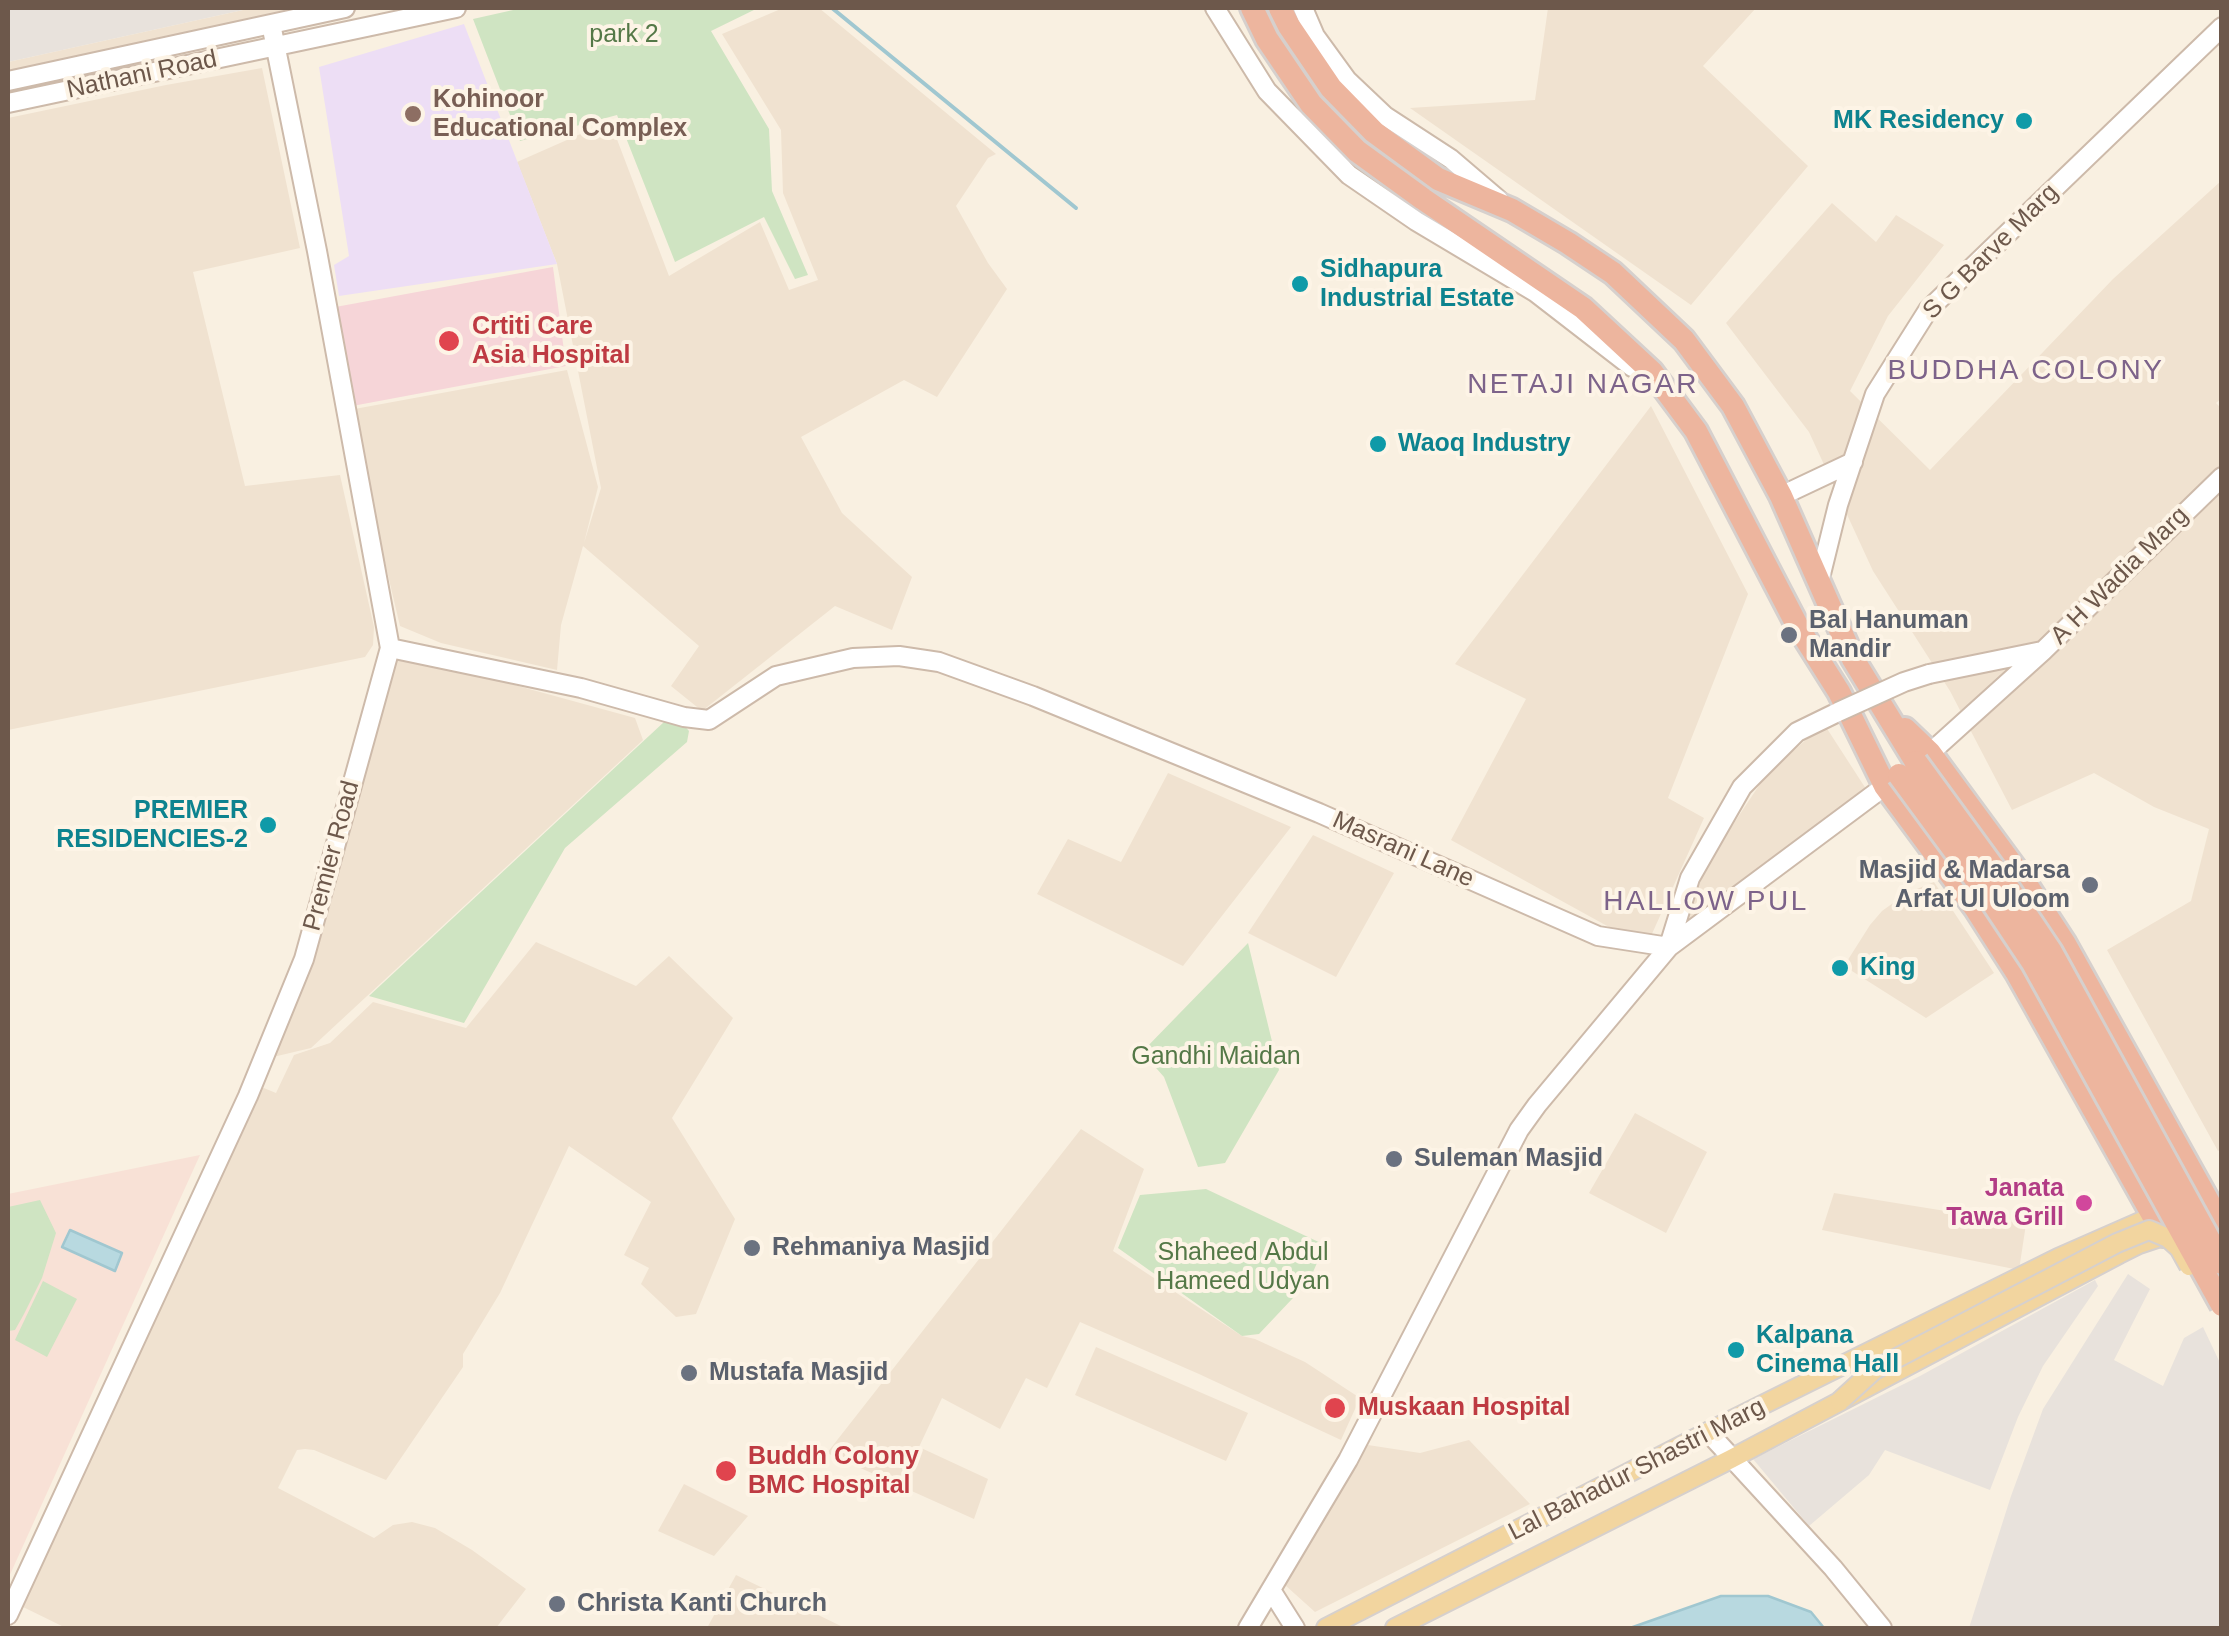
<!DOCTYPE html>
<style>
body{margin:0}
#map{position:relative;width:2229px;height:1636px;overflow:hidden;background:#f9f0e1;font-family:Helvetica,sans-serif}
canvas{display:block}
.frame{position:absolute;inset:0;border:10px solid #6d584b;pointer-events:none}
</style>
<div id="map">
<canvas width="2229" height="1636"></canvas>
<div class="frame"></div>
</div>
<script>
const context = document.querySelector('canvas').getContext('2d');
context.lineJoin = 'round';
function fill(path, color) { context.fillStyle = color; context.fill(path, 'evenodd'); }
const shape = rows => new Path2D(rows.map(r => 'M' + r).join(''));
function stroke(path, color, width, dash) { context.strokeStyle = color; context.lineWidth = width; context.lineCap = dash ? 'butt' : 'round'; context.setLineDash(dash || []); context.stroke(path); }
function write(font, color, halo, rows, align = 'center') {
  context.font = font + ' Helvetica,sans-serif'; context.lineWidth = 8; context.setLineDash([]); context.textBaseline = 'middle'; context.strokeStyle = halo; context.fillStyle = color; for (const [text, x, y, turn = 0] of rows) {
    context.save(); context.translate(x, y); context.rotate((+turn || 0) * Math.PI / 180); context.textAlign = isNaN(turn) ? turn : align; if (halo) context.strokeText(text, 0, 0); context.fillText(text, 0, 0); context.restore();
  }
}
const residential = shape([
 [252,8,316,8,8,74,8,62],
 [783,8,819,8,996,154,988,158,956,206,988,263,1007,289,937,397,904,380,801,437,842,513,912,577,892,630,835,606,702,711,671,686,699,646,583,546,561,625,557,670,441,643,400,626,349,410,567,370,598,487,584,543,601,488,557,264,517,162,610,121,669,276,760,222,789,290,818,280,783,193,781,130,722,34],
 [1548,8,1756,8,1703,66,1808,166,1691,305,1410,108,1535,100],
 [262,68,300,248,193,272,245,486,340,475,374,627,373,645,365,657,8,730,8,118,166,85],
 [2221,181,2222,398,2216,403,2222,409,2221,1149,2218,1151,2107,950,2191,901,2209,829,2154,807,2094,773,2012,810,1950,691,1873,571,1809,432,1726,323,1832,203,1876,242,1896,215,1944,245,1888,316,1850,391,1930,470,2113,279],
 [1651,406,1748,594,1668,798,1704,818,1651,936,1609,927,1451,840,1526,699,1455,664],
 [394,652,635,718,643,740,311,1048,273,1057],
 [1824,724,1868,792,1693,925,1686,914,1712,856,1766,775],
 [1168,773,1291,827,1183,966,1037,894,1068,839,1121,862],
 [1313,835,1394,873,1336,977,1248,933],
 [1934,882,1994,973,1926,1018,1844,966,1870,925,1882,911,1907,893],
 [536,942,636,986,669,956,733,1018,672,1118,735,1219,696,1314,676,1317,641,1284,649,1268,624,1255,651,1202,569,1146,500,1293,463,1354,463,1367,386,1480,314,1450,305,1449,297,1450,278,1488,374,1538,393,1525,412,1522,435,1528,472,1550,526,1589,496,1628,66,1628,21,1606,259,1086,276,1093,294,1055,330,1043,373,1002,466,1028],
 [1635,1113,1707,1152,1666,1233,1589,1193],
 [1081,1129,1144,1169,1113,1251,1242,1336,1255,1339,1305,1362,1360,1398,1341,1440,1199,1374,1080,1322,1047,1388,1026,1378,1000,1429,942,1398,919,1447,988,1479,974,1519,827,1453],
 [1834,1193,2026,1224,2019,1270,1822,1230],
 [1096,1347,1248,1413,1226,1461,1075,1395],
 [1469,1440,1530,1504,1315,1612,1285,1585,1368,1445,1420,1453],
 [684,1484,748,1516,714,1556,658,1531],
 [736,1575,845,1628,707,1628]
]);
const commercial = shape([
 [200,1155,8,1579,8,1194]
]);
const industrial = shape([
 [8,8,252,8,8,62],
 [2128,1274,2150,1289,2114,1360,2163,1386,2184,1338,2203,1327,2221,1365,2221,1628,1969,1628,2011,1496,2043,1409],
 [2095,1280,2098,1286,2043,1366,2018,1417,1990,1490,1885,1450,1869,1475,1809,1526,1753,1459,1920,1376]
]);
const education = shape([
 [464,24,557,264,339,296,334,265,349,256,319,67]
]);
const medical = shape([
 [553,267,566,366,347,407,330,308]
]);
const green = shape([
 [522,8,758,8,711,31,769,129,772,191,808,275,795,279,764,217,675,262,617,115,520,141,473,19],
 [664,722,681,722,689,731,687,742,565,848,464,1023,369,996],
 [1248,943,1279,1070,1225,1163,1198,1167,1164,1077,1142,1052],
 [1206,1189,1325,1245,1309,1281,1259,1334,1242,1336,1118,1248,1140,1195],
 [40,1200,56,1233,42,1278,24,1314,15,1330,8,1331,8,1207],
 [43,1281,77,1299,47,1357,15,1340]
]);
const water = shape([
 [70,1230,122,1253,115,1271,62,1247,70,1230],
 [1721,1596,1768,1596,1811,1612,1824,1628,1630,1628,1721,1596]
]);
const stream = shape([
 [832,8,1076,208]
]);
const secondary = shape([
 [1215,8,1267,91,1349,175,1416,221,1535,292,1632,367],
 [1303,8,1315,36,1347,80,1385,116,1451,159,1499,200],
 [8,81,345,8],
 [8,103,456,8],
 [1781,496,1853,462],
 [1819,582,1838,505,1875,394,1928,310,2222,27],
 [390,648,581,688,684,717,709,720,776,676,853,658,899,656,939,662,1033,696,1319,813,1598,936,1669,947],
 [1929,674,2042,651],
 [1930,753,2043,651,2222,477],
 [1669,946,1690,878,1742,787,1797,732,1838,712],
 [1708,1432,1833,1568,1882,1628],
 [1271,1590,1295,1628],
 [8,1615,248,1096,304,959,390,648,317,251,271,24],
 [1248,1628,1348,1460,1519,1130,1537,1105,1669,947,1885,786]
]);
const primary = shape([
 [1326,1628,1708,1432,2058,1258,2165,1211],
 [1395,1628,1731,1459,2119,1254,2139,1244,2169,1234]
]);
const highway = shape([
 [1252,8,1267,39,1311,104,1357,151,1423,199,1583,308,1652,372,1696,431,1798,627,1839,692,1885,786,1976,909,2017,973,2164,1235],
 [1280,8,1289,26,1331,88,1374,132,1438,179,1512,210,1568,243,1613,273,1684,340,1733,406,1781,496,1853,659,1916,762],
 [1905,729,1930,753,2022,878,2065,944,2222,1226]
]);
const secondaryBridge = shape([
 [1838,712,1904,682,1929,674]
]);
const primaryBridge = shape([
 [1840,1401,1874,1370,2117,1243,2149,1230,2168,1238,2179,1248,2189,1266]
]);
const highwayBridge = shape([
 [1916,762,2008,888,2051,952,2222,1263],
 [1899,775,1991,900,2033,963,2222,1305]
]);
const markers = [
 [413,114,10,"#8d6e63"],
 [2024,121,10,"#0f9aa8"],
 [1300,284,10,"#0f9aa8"],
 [449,341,12,"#e0444e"],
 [1378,444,10,"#0f9aa8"],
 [1789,635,10,"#6b7280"],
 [268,825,10,"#0f9aa8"],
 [2090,885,10,"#6b7280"],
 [1840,968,10,"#0f9aa8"],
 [1394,1159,10,"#6b7280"],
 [2084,1203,10,"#d1479c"],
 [752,1248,10,"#6b7280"],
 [1736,1350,10,"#0f9aa8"],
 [689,1373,10,"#6b7280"],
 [1335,1408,12,"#e0444e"],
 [726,1471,12,"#e0444e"],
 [557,1604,10,"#6b7280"]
];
const parkNames = [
 ["park 2",624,35],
 ["Gandhi Maidan",1216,1057],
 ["Shaheed Abdul",1243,1253],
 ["Hameed Udyan",1243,1282]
];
const streetNames = [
 ["Nathani Road",142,75,-12],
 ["S G Barve Marg",1991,252,-45],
 ["A H Wadia Marg",2120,576,-45],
 ["Masrani Lane",1403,850,24],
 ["Premier Road",332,856,-75],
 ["Lal Bahadur Shastri Marg",1637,1470,-27]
];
const educationNames = [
 ["Kohinoor",433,100],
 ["Educational Complex",433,129]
];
const cultureNames = [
 ["MK Residency",2004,121,"right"],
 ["Sidhapura",1320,270],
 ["Industrial Estate",1320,299],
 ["Waoq Industry",1398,444],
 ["PREMIER",248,811,"right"],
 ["RESIDENCIES-2",248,840,"right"],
 ["King",1860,968],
 ["Kalpana",1756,1336],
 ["Cinema Hall",1756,1365]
];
const healthNames = [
 ["Crtiti Care",472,327],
 ["Asia Hospital",472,356],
 ["Muskaan Hospital",1358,1408],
 ["Buddh Colony",748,1457],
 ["BMC Hospital",748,1486]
];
const worshipNames = [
 ["Bal Hanuman",1809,621],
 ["Mandir",1809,650],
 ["Masjid & Madarsa",2070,871,"right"],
 ["Arfat Ul Uloom",2070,900,"right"],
 ["Suleman Masjid",1414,1159],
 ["Rehmaniya Masjid",772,1248],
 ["Mustafa Masjid",709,1373],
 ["Christa Kanti Church",577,1604]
];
const hotelNames = [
 ["Janata",2064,1189],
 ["Tawa Grill",2064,1218]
];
const neighbourhoodNames = [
 ["BUDDHA COLONY",2026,371],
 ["NETAJI NAGAR",1583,385],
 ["HALLOW PUL",1706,902]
];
fill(residential, '#f0e2d0');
fill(commercial, '#f8e1d6');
fill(industrial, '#e8e2dc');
fill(education, '#eddef5');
fill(medical, '#f6d5d8');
fill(green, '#cfe4c2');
fill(water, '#b8d9e0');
stroke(water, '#a0c7d0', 2.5);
stroke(stream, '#a0c7d0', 4);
stroke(secondary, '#cdbaaa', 22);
stroke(primary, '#d6d0cd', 22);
stroke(highway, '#d6d0cd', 28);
stroke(secondary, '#fff', 18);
stroke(primary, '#f2d59f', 18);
stroke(highway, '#edb59e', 22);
stroke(secondaryBridge, '#cdbaaa', 22, []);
stroke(primaryBridge, '#d6d0cd', 22, []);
stroke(highwayBridge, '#d6d0cd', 28, []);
stroke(secondaryBridge, '#fff', 18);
stroke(primaryBridge, '#f2d59f', 18);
stroke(highwayBridge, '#edb59e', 22);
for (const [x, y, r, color] of markers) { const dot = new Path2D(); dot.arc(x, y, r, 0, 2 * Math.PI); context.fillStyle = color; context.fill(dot); stroke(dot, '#fdf4e6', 4); }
write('25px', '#547847', '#fdf4e6', parkNames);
write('25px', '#6d584b', '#fdf4e6', streetNames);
write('bold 25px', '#785e54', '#fdf4e6', educationNames, 'left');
write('bold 25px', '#0d838f', '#fdf4e6', cultureNames, 'left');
write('bold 25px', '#be3a42', '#fdf4e6', healthNames, 'left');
write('bold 25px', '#5b616d', '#fdf4e6', worshipNames, 'left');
write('bold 25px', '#b23c85', '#fdf4e6', hotelNames, 'right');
context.letterSpacing = '2.5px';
write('28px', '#7d638a', '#fdf4e6', neighbourhoodNames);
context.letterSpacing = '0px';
</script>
